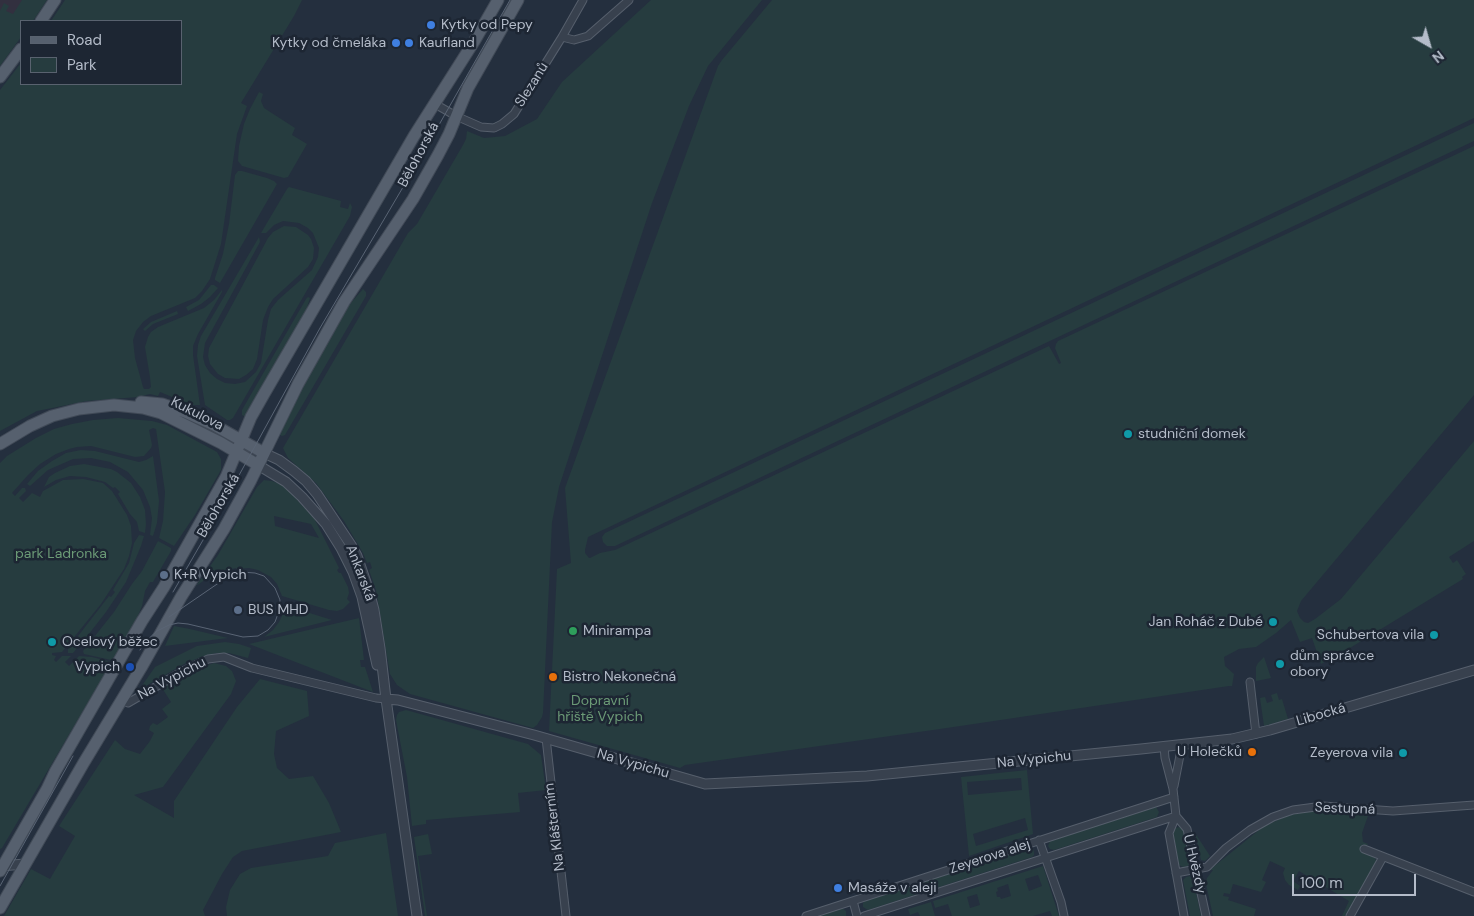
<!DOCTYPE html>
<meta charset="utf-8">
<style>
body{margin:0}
#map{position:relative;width:1474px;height:916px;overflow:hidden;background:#242f3e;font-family:"DM Sans",sans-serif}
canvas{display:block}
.legend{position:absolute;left:20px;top:20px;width:162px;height:65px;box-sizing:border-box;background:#1d2633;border:1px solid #59626f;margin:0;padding:6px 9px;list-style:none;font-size:15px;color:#b4bcc9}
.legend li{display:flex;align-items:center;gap:10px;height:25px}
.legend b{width:25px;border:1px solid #59626f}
.north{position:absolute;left:1404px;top:20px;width:50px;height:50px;-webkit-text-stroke:4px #1d2633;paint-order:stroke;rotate:142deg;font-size:14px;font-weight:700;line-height:20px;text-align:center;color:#b4bcc9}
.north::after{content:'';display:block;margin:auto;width:18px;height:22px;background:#b4bcc9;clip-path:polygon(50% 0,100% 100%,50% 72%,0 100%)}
.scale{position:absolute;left:1292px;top:874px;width:124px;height:22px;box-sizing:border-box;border:2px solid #b4bcc9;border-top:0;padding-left:6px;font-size:15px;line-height:18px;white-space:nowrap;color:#b4bcc9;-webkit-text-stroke:4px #1d2633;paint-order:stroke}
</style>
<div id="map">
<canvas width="1474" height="916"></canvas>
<ul class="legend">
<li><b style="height:6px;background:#56606e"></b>Road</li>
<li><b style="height:14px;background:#263c3f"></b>Park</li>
</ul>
<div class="north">N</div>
<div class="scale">100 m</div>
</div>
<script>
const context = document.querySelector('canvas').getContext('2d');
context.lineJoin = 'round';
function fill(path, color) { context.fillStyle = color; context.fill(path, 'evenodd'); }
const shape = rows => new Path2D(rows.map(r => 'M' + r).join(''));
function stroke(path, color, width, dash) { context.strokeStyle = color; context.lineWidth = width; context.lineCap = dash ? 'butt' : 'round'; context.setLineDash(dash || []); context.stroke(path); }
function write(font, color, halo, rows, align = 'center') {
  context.font = font + ' "DM Sans",sans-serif'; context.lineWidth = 5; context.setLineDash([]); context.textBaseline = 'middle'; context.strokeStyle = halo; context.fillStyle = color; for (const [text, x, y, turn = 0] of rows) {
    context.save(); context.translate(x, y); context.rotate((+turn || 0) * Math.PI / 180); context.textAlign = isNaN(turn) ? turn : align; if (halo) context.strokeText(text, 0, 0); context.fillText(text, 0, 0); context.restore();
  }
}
const medical = shape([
 [0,0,29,0,0,31]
]);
const green = shape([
 [22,0,47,0,33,21,21,21,21,37,0,66,0,11,4,3,9,6,6,11,13,14],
 [65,0,302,0,294,16,241,103,247,106,237,134,221,244,210,279,202,291,195,298,151,316,143,322,136,331,133,340,135,358,143,387,144,389,149,389,151,387,150,377,145,347,148,337,151,332,158,327,204,308,214,300,222,290,222,292,198,334,193,346,193,355,200,405,191,405,182,401,182,399,178,398,177,399,160,392,158,396,150,394,138,397,87,401,37,411,0,431,0,90,21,63,21,84,181,84,181,21,51,21],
 [651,0,762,0,708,66,689,106,652,203,559,487,552,522,543,713,542,717,537,725,533,728,410,694,397,685,390,674,376,590,369,570,372,568,370,562,367,563,363,553,344,521,316,483,288,458,283,448,408,233,417,224,463,145,466,139,467,131,484,138,505,136,537,119,562,82],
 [772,0,1474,0,1474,118,588,537,585,550,585,553,589,558,590,558,600,553,615,550,1049,346,1059,364,1061,363,1055,348,1056,344,1058,341,1474,146,1474,395,1301,601,1297,611,1300,618,1304,622,1308,623,1315,619,1341,599,1474,441,1474,541,1449,557,1453,563,1457,560,1466,574,1462,577,1463,579,1345,651,1321,664,1312,638,1300,642,1291,620,1276,633,1256,647,1239,649,1224,657,1225,666,1234,674,1232,686,1229,686,940,729,692,764,685,765,680,768,549,731,557,569,571,563,565,488,718,66,722,60],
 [259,92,263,94,261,101,264,108,295,128,292,135,307,144,288,177,284,178,242,166,238,161,239,146,244,124,250,109],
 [1474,123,1474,141,615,546,607,546,603,542,602,537,605,533],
 [238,171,242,171,267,178,274,181,277,184,220,283,215,280,215,278,223,254,229,224,235,175],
 [289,187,341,201,340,207,348,209,350,203,352,207,350,216,233,418,230,420,227,420,205,405,197,356,198,345,201,336,259,237,260,242,205,343,203,357,205,365,210,373,217,379,225,383,235,384,245,382,256,372,261,363,268,320,271,309,278,300,312,270,318,257,319,248,313,233,308,228,299,223,283,221,274,225,266,233,261,233,287,189],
 [284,226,296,227,308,235,311,239,314,248,313,259,308,267,273,299,268,307,263,320,257,359,253,369,246,375,239,379,225,378,218,374,210,364,208,356,209,348,268,238,273,232],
 [211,285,214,285,218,288,210,297,201,304,188,311,186,307,199,300],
 [363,289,366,292,366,296,285,435,282,436,278,434,343,312],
 [308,297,310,298,305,314,246,417,242,415,242,410,306,299],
 [177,311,178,314,153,324,145,331,143,329,151,322],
 [118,418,152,421,167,425,217,452,221,459,221,470,195,515,174,546,159,538,163,521,165,492,156,429,153,428,149,430,152,445,151,448,144,456,135,457,91,446,77,447,69,449,56,454,40,464,28,475,12,493,15,496,22,488,25,488,26,491,19,498,23,502,32,493,40,497,43,491,63,480,83,479,103,483,112,491,127,515,131,526,132,543,129,556,124,569,101,604,62,652,52,653,52,655,56,656,54,660,56,662,62,656,71,656,65,662,69,666,79,656,92,657,112,662,2,848,0,849,0,463,7,456,36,438,54,429,72,424,93,420],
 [81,450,95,451,139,462,146,460,153,456,159,501,157,523,153,536,150,535,152,518,150,507,143,490,128,472,110,462,91,458,73,459,48,470,30,486,27,484,38,471,52,461,66,453],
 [84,464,111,469,117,472,131,483,140,497,145,510,146,524,145,533,139,531,137,522,130,514,118,494,120,492,115,487,113,488,105,482,86,477,70,476,56,480,44,487,49,477,55,473,70,466],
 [264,480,272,481,280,484,287,489,314,518,339,568,337,570,339,573,341,573,348,587,349,593,347,599,350,602,343,609,337,611,329,610,282,596,277,584,271,577,258,570,249,568,237,569,236,568,232,569,232,571,213,583,209,577,196,586,218,555,257,487],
 [274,516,311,524,319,538,275,526],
 [139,535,144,536,141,546,126,582,106,612,85,639,73,653,68,653,68,649,109,596,111,597,115,592,113,590,129,563,134,543],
 [158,541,171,548,171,551,153,582,150,582,145,591,142,606,135,623,114,659,111,660,84,654,83,651,114,612,132,584,142,571],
 [284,605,332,620,264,637,273,630,279,622,283,614],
 [359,618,364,660,360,660,361,667,365,667,373,692,249,644],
 [174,626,190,629,228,638,165,646],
 [225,642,239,644,251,648,248,658,229,653,216,653,201,657,184,664,144,687,141,687,155,667,197,646],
 [1264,657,1271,678,1256,681,1256,667,1258,663],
 [214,663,226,666,232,671,236,681,231,694,163,787,134,795,174,818,174,801,237,707,260,679,307,691,309,716,276,731,274,754,277,768,289,779,313,776,329,803,341,832,242,851,233,857,222,874,203,910,205,916,4,916,31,869,50,879,75,836,59,826,115,740,125,749,140,754,150,741,154,733,149,730,150,726,153,723,157,725,168,717,162,709,171,702,162,688,189,673,205,666],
 [1277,693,1279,700,1282,699,1288,719,1264,726,1260,698,1265,697,1267,703,1273,701,1271,695],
 [406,710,528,744,541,755,546,790,518,793,520,812,426,820,426,824,412,826,407,777,396,720,397,715,399,712],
 [1027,770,1033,834,969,856,961,777],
 [1021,778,1022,790,968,795,967,782],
 [1025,818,1028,830,976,846,973,834],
 [1156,807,1159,812,1157,817,1054,850,1050,849,1048,846,1050,841],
 [1312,810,1336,811,1368,816,1362,833,1363,842,1368,844,1363,852,1375,858,1377,864,1345,916,1342,916,1349,901,1299,871,1293,881,1300,886,1298,890,1289,885,1285,880,1283,873,1285,868,1270,861,1262,880,1266,882,1261,892,1233,884,1230,894,1224,893,1223,896,1229,897,1228,900,1256,909,1254,916,1213,916,1206,884,1207,878,1213,870,1210,870,1212,868,1264,826,1287,816],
 [1180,827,1183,831,1190,862,1188,866,1183,867,1179,865,1173,832,1175,828],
 [386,833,398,916,227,916,226,907,230,890,240,874,251,868,328,856,335,843],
 [1195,833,1210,856,1205,861,1201,860],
 [428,834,432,854,418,856,427,916,425,916,414,837],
 [1029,848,1033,849,1034,852,1034,855,1032,857,868,910,863,907,863,903,865,901],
 [1043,866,1059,916,1052,916,1050,911,1033,916,952,916,948,904,935,908,933,901],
 [1038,875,1042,886,1029,891,1025,879],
 [1008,884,1011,896,1001,899,1000,897,997,897,996,892,998,891,997,888],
 [977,894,980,905,970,908,967,897],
 [1190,876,1193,878,1201,916,1190,916,1183,880,1186,877],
 [931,902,935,916,920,916,918,912,910,915,908,909],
 [842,908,846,911,846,916,818,916]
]);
const minor = shape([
 [562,37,574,40,588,36,629,0],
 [435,104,456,116,481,127,494,128,502,124,514,114,562,37,583,0],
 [1250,682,1256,734],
 [122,699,128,703,183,671,208,659,224,657,252,668,376,698,386,699],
 [546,738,566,916],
 [1164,746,1165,758,1173,789,1176,816,1169,833,1184,916],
 [1174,786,1182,745],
 [1176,816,1187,829,1206,916],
 [1039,840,1061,902,1064,916],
 [1364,849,1474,892],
 [1176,873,1207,867,1226,848,1250,830,1273,817,1293,810,1323,806,1393,811,1474,805],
 [853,901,857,916],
 [806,916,1174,797],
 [864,916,1176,816],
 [1350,916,1383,857]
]);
const tertiary = shape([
 [264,453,279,460,294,471,306,481,317,494,351,545,357,556,369,591,374,610,380,648,386,699,417,916],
 [258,465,286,482,302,497,326,524,341,548,353,572,362,597,377,665],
 [386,699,398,700,534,735,705,784,867,776,1141,749,1232,739,1270,730,1474,670],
 [0,866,25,864]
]);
const primary = shape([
 [41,21,55,0],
 [0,77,21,49],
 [141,402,162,404,185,412,214,425,264,453],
 [0,444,30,426,52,416,79,409,114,405,143,408,161,413,221,443,258,465],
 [0,871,47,789,55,772,142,621,164,587,226,477,251,417,264,394,414,136,475,40,498,0],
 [0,908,83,764,141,668,181,597,224,529,251,480,298,384,344,302,413,199,438,155,449,134,468,88,518,0]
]);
const tram = shape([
 [173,592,210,528,320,328,419,160,510,0],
 [140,650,145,642,157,631,169,625,178,623,188,624,243,637,258,636,268,630,275,622,279,611,280,600,275,588,264,576,255,573,241,572,234,574,223,580,169,617],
 [0,886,73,756]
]);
const markers = [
 [431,25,5,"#3f7fe0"],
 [396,43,5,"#3f7fe0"],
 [409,43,5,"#3f7fe0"],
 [1128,434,5,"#0f9aa8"],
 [164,575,5,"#5c6f8a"],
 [238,610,5,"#5c6f8a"],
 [1273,622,5,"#0f9aa8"],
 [573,631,5,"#2e9e5b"],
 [1434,635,5,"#0f9aa8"],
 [52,642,5,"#0f9aa8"],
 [1280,664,5,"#0f9aa8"],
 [130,667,5,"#1a4fb4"],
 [553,677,5,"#e8710a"],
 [1252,752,5,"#e8710a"],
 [1403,753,5,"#0f9aa8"],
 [838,888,5,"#3f7fe0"]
];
const poiNames = [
 ["Kytky od Pepy",441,25],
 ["Kytky od čmeláka",386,43,"right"],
 ["Kaufland",419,43],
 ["studniční domek",1138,434],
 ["K+R Vypich",174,575],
 ["BUS MHD",248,610],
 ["Jan Roháč z Dubé",1263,622,"right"],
 ["Minirampa",583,631],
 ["Schubertova vila",1424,635,"right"],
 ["Ocelový běžec",62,642],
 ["dům správce",1290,656],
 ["obory",1290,672],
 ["Vypich",120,667,"right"],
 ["Bistro Nekonečná",563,677],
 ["U Holečků",1242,752,"right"],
 ["Zeyerova vila",1393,753,"right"],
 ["Masáže v aleji",848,888]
];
const streetNames = [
 ["Slezanů",532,85,-58],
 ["Bělohorská",419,155,-62],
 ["Kukulova",197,414,27],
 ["Bělohorská",219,506,-60],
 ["Ankarská",360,573,69],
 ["Na Vypichu",172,679,-28],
 ["Libocká",1321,715,-16],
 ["Na Vypichu",1034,760,-6],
 ["Na Vypichu",633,764,16],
 ["Sestupná",1345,809,2],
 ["Na Klášterním",555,827,-97],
 ["Zeyerova alej",990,857,-18],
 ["U Hvězdy",1194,864,77]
];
const parkNames = [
 ["park Ladronka",61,554],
 ["Dopravní",600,701],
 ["hřiště Vypich",600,717]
];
fill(medical, '#32303f');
fill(green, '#263c3f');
stroke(minor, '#565f6c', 9);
stroke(tertiary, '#565f6c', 11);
stroke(primary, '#414a57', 13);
stroke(minor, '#38414e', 7);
stroke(tertiary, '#38414e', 9);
stroke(primary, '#56606e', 11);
stroke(tram, '#5a6575', 1);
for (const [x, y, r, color] of markers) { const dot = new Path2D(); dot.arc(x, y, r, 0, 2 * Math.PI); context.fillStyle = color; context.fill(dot); stroke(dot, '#1d2633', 2); }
write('14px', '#b4bcc9', '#1d2633', poiNames, 'left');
write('14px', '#b4bcc9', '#1d2633', streetNames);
write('14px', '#6b9a76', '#1d2633', parkNames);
</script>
